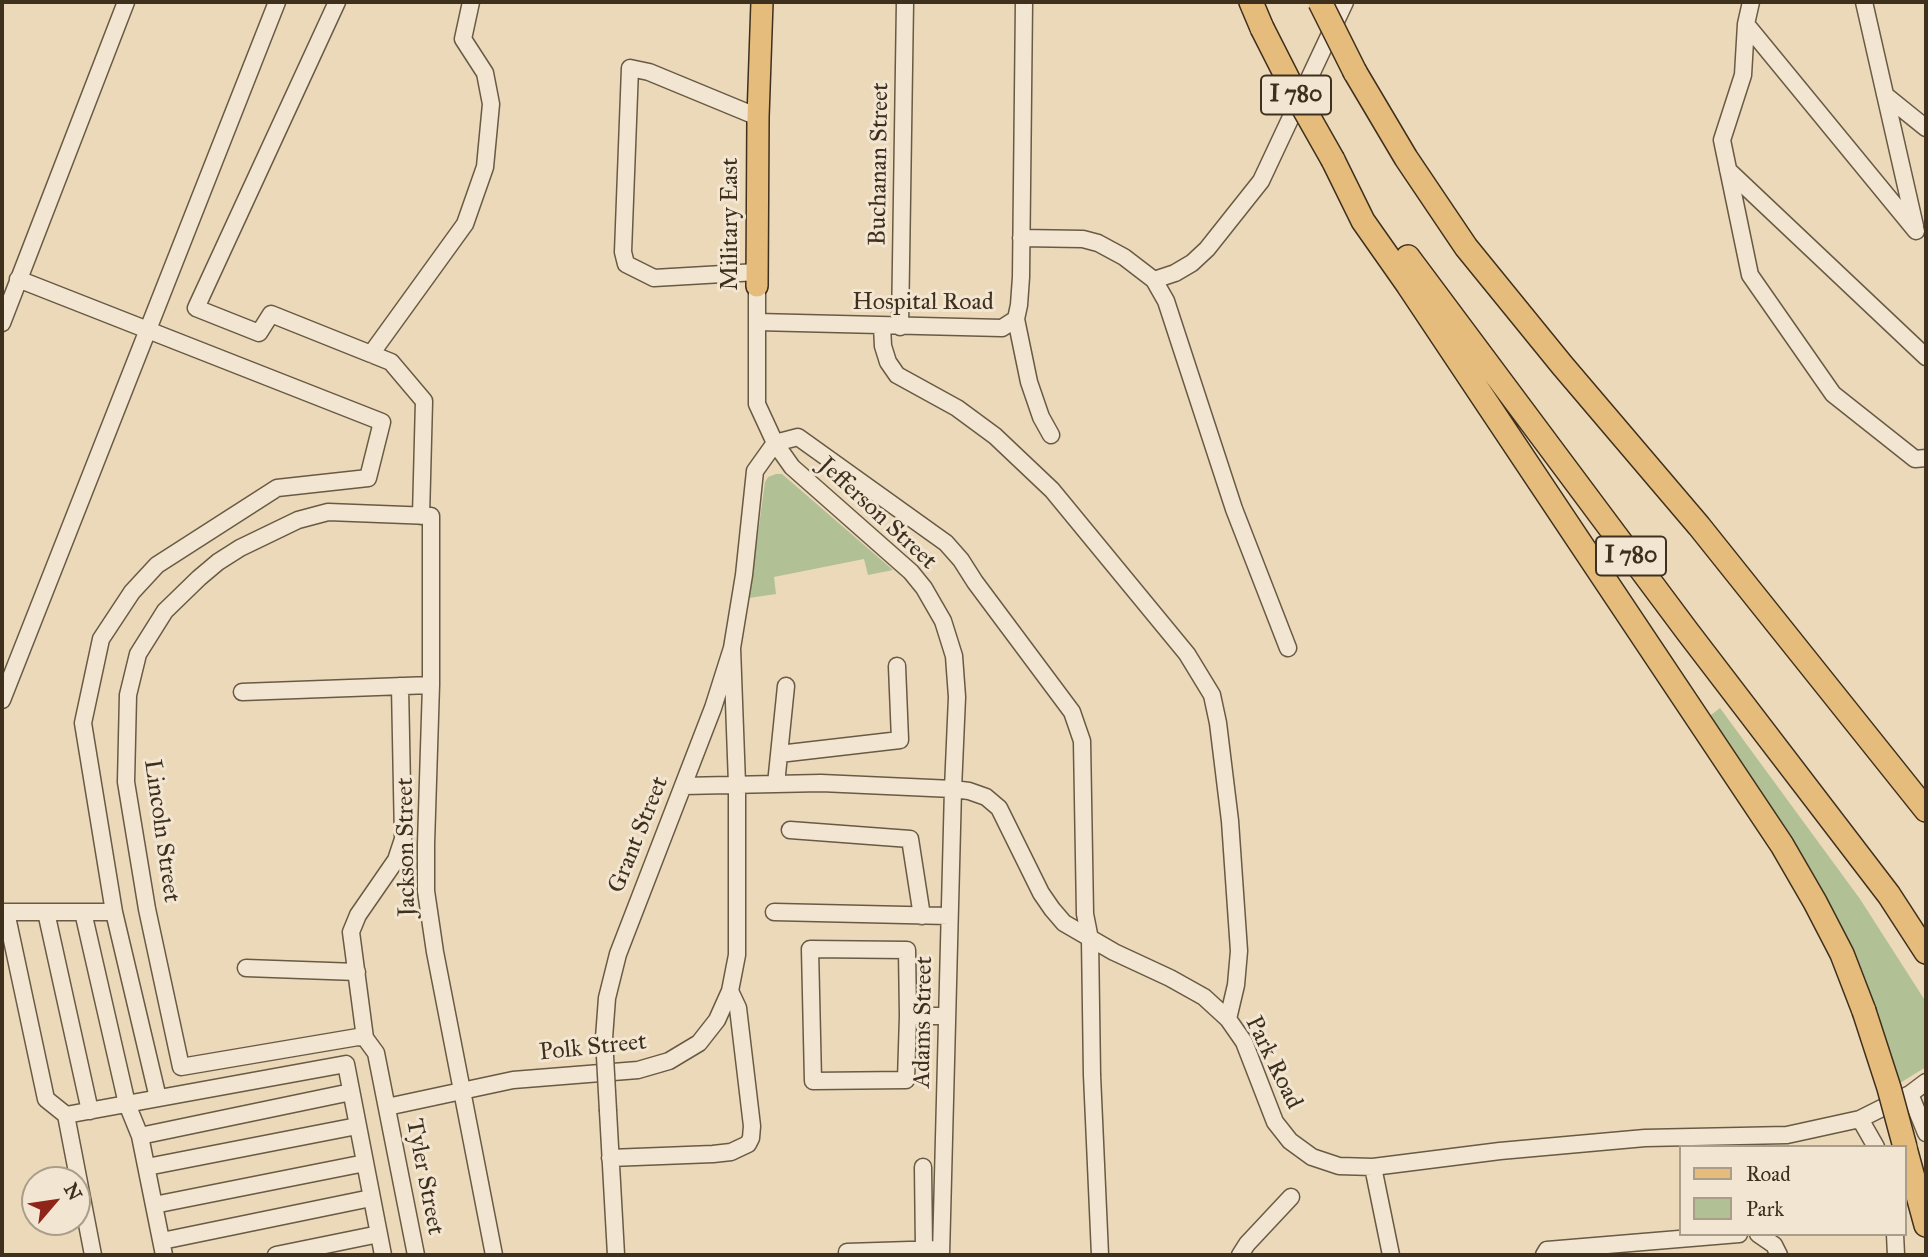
<!DOCTYPE html>
<style>
body{margin:0}
#map{position:relative;width:1928px;height:1257px;overflow:hidden;background:#ebd9ba;font-family:"IM FELL Great Primer",serif}
canvas{display:block}
.frame{position:absolute;inset:0;border:4px solid #3e301d;pointer-events:none}
.legend{position:absolute;left:1679px;top:1145px;width:228px;height:91px;box-sizing:border-box;background:#f2e6d2;border:2px solid #aa9d8a;margin:0;padding:9px 12px;list-style:none;font-size:21px;color:#3e301d}
.legend li{display:flex;align-items:center;gap:14px;height:35px}
.legend b{width:35px;border:2px solid #aa9d8a}
.north{position:absolute;left:21px;top:1166px;width:70px;height:70px;box-sizing:border-box;background:#f2e6d2;border:2px solid #aa9d8a;border-radius:50%;rotate:61deg;font-size:19px;font-weight:700;line-height:28px;text-align:center;color:#3e301d}
.north::after{content:'';display:block;margin:auto;width:24px;height:32px;background:#8f2418;clip-path:polygon(50% 0,100% 100%,50% 72%,0 100%)}
</style>
<div id="map">
<canvas width="1928" height="1257"></canvas>
<div class="frame"></div>
<ul class="legend">
<li><b style="height:9px;background:#e6bc7d"></b>Road</li>
<li><b style="height:19px;background:#b1c095"></b>Park</li>
</ul>
<div class="north">N</div>
</div>
<script>
const context = document.querySelector('canvas').getContext('2d');
context.lineJoin = 'round';
function fill(path, color) { context.fillStyle = color; context.fill(path, 'evenodd'); }
const shape = rows => new Path2D(rows.map(r => 'M' + r).join(''));
function stroke(path, color, width, dash) { context.strokeStyle = color; context.lineWidth = width; context.lineCap = dash ? 'butt' : 'round'; context.setLineDash(dash || []); context.stroke(path); }
function write(font, color, halo, rows, align = 'center') {
  context.font = font + ' "IM FELL Great Primer",serif'; context.lineWidth = 6; context.setLineDash([]); context.textBaseline = 'middle'; context.strokeStyle = halo; context.fillStyle = color; for (const [text, x, y, turn = 0] of rows) {
    context.save(); context.translate(x, y); context.rotate((+turn || 0) * Math.PI / 180); context.textAlign = isNaN(turn) ? turn : align; if (halo) context.strokeText(text, 0, 0); context.fillText(text, 0, 0); context.restore();
  }
}
const green = shape([
 [776,474,782,474,893,570,868,575,864,559,774,577,776,594,749,598,765,482,768,477],
 [1720,708,1860,899,1926,1002,1926,1067,1900,1083,1873,1002,1842,932,1707,718]
]);
const minor = shape([
 [337,2,196,308,259,333,271,314,391,362,424,401,421,516],
 [1751,2,1746,24,1916,231],
 [1864,2,1915,226],
 [1746,24,1743,75,1722,140,1750,275,1833,394,1915,459,1926,458],
 [1885,95,1926,128],
 [1728,170,1926,357],
 [1021,238,1083,239,1098,243,1124,257,1154,280,1166,301,1234,509,1288,648],
 [757,272,654,278,626,264,623,252,630,68,649,72,758,117],
 [18,279,382,422,368,478,277,488,157,565,132,592,101,639,83,723,114,912,158,1098],
 [1154,280,1175,273,1192,263,1207,249,1261,181,1345,2],
 [757,286,757,404,775,443,792,467,911,572,924,588,943,621,954,656,957,697,953,789,941,1255],
 [1016,319,1029,382,1041,417,1051,435],
 [757,322,1002,328,1016,319,1019,305,1021,277,1024,2],
 [2,323,126,2],
 [882,326,883,346,888,362,897,375,957,408,995,436,1052,490,1187,654,1212,695,1218,723,1230,821,1239,951,1236,985,1228,1019],
 [900,327,905,2],
 [371,354,465,224,485,167,491,104,485,73,463,39,471,2],
 [775,443,798,437,946,543,961,560,975,582,1072,712,1082,741,1085,914,1090,939,1092,1075,1100,1255],
 [242,692,431,685],
 [2,700,277,2],
 [779,754,900,740,897,666],
 [776,784,786,686],
 [683,786,821,783,953,789,969,791,986,797,999,808,1041,893,1052,909,1064,923,1114,952,1170,978,1204,997,1228,1019,1244,1042,1275,1122,1290,1141,1312,1157,1339,1166,1373,1167,1500,1151,1645,1138,1787,1135,1860,1119,1910,1094,1926,1082],
 [790,830,910,839,922,916],
 [2,912,114,912],
 [6,912,46,1099,66,1115,93,1255],
 [46,912,90,1111],
 [83,912,127,1104,140,1136,164,1255],
 [774,912,949,916],
 [246,968,357,972],
 [908,1016,906,1080,813,1081,810,949,907,950,908,1016,947,1016],
 [365,1038,351,932,358,915,396,860,403,839,400,686],
 [604,1038,607,998,618,954,713,708,732,648,744,575,755,471,775,443],
 [1910,1094,1926,1133],
 [387,1107,513,1080,638,1070,669,1061,699,1043,717,1020,730,991,737,955,737,784,732,648],
 [608,1111,616,1255],
 [66,1115,346,1064,383,1255],
 [1860,1119,1876,1147],
 [140,1136,351,1092],
 [610,1158,713,1154,731,1152,748,1144,751,1138,752,1126,738,1008,730,991],
 [147,1167,357,1126],
 [923,1167,924,1249],
 [1373,1167,1391,1255],
 [154,1205,365,1163],
 [1758,1234,1774,1245,1779,1255],
 [1895,1234,1896,1255],
 [162,1241,371,1198],
 [847,1252,941,1249],
 [276,1255,379,1234],
 [416,1255,376,1053,365,1038,358,1037,181,1067,147,909,126,782,128,695,138,654,165,611,199,578,218,562,240,548,298,520,328,512,431,516,431,685,426,844,426,891,435,952,494,1255],
 [1240,1255,1247,1244,1291,1197],
 [1544,1255,1547,1250,1739,1234]
]);
const major = shape([
 [757,286,758,117,762,2]
]);
const highway = shape([
 [1251,2,1262,28],
 [1355,72,1406,158,1466,247,1562,365,1699,526,1926,810],
 [1333,160,1363,221,1408,285,1782,845,1815,902,1842,954,1864,1011],
 [1408,257,1687,631,1889,895,1926,952],
 [1905,1148,1926,1225]
]);
const minorBridge = shape([
 [604,1038,608,1111]
]);
const highwayBridge = shape([
 [1320,2,1355,72],
 [1262,28,1295,93,1333,160],
 [1864,1011,1889,1088,1905,1147]
]);
const shields = [
 [1296,95,70],
 [1631,556,70]
];
const shieldNames = [
 ["I 780",1296,95],
 ["I 780",1631,556]
];
const streetNames = [
 ["Buchanan Street",880,164,-89],
 ["Military East",731,224,-90],
 ["Hospital Road",923,303],
 ["Jefferson Street",877,514,43],
 ["Lincoln Street",161,831,82],
 ["Grant Street",639,835,-68],
 ["Jackson Street",407,847,-91],
 ["Adams Street",924,1022,-89],
 ["Polk Street",593,1048,-6],
 ["Park Road",1273,1063,64],
 ["Tyler Street",424,1177,79]
];
fill(green, '#b1c095');
stroke(minor, '#695a44', 19);
stroke(major, '#3e301d', 24);
stroke(highway, '#3e301d', 26);
stroke(minor, '#f2e6d2', 16);
stroke(major, '#e6bc7d', 21);
stroke(highway, '#e6bc7d', 23);
stroke(minorBridge, '#695a44', 19, []);
stroke(highwayBridge, '#3e301d', 26, []);
stroke(minorBridge, '#f2e6d2', 16);
stroke(highwayBridge, '#e6bc7d', 23);
for (const [x, y, w] of shields) { const box = new Path2D(); box.roundRect(x - w / 2, y - 19.5, w, 39, 5); context.fillStyle = '#f2e6d2'; context.fill(box); stroke(box, '#3e301d', 2); }
write('bold 23px', '#3e301d', null, shieldNames);
write('24px', '#3e301d', '#f2e6d2', streetNames);
</script>
